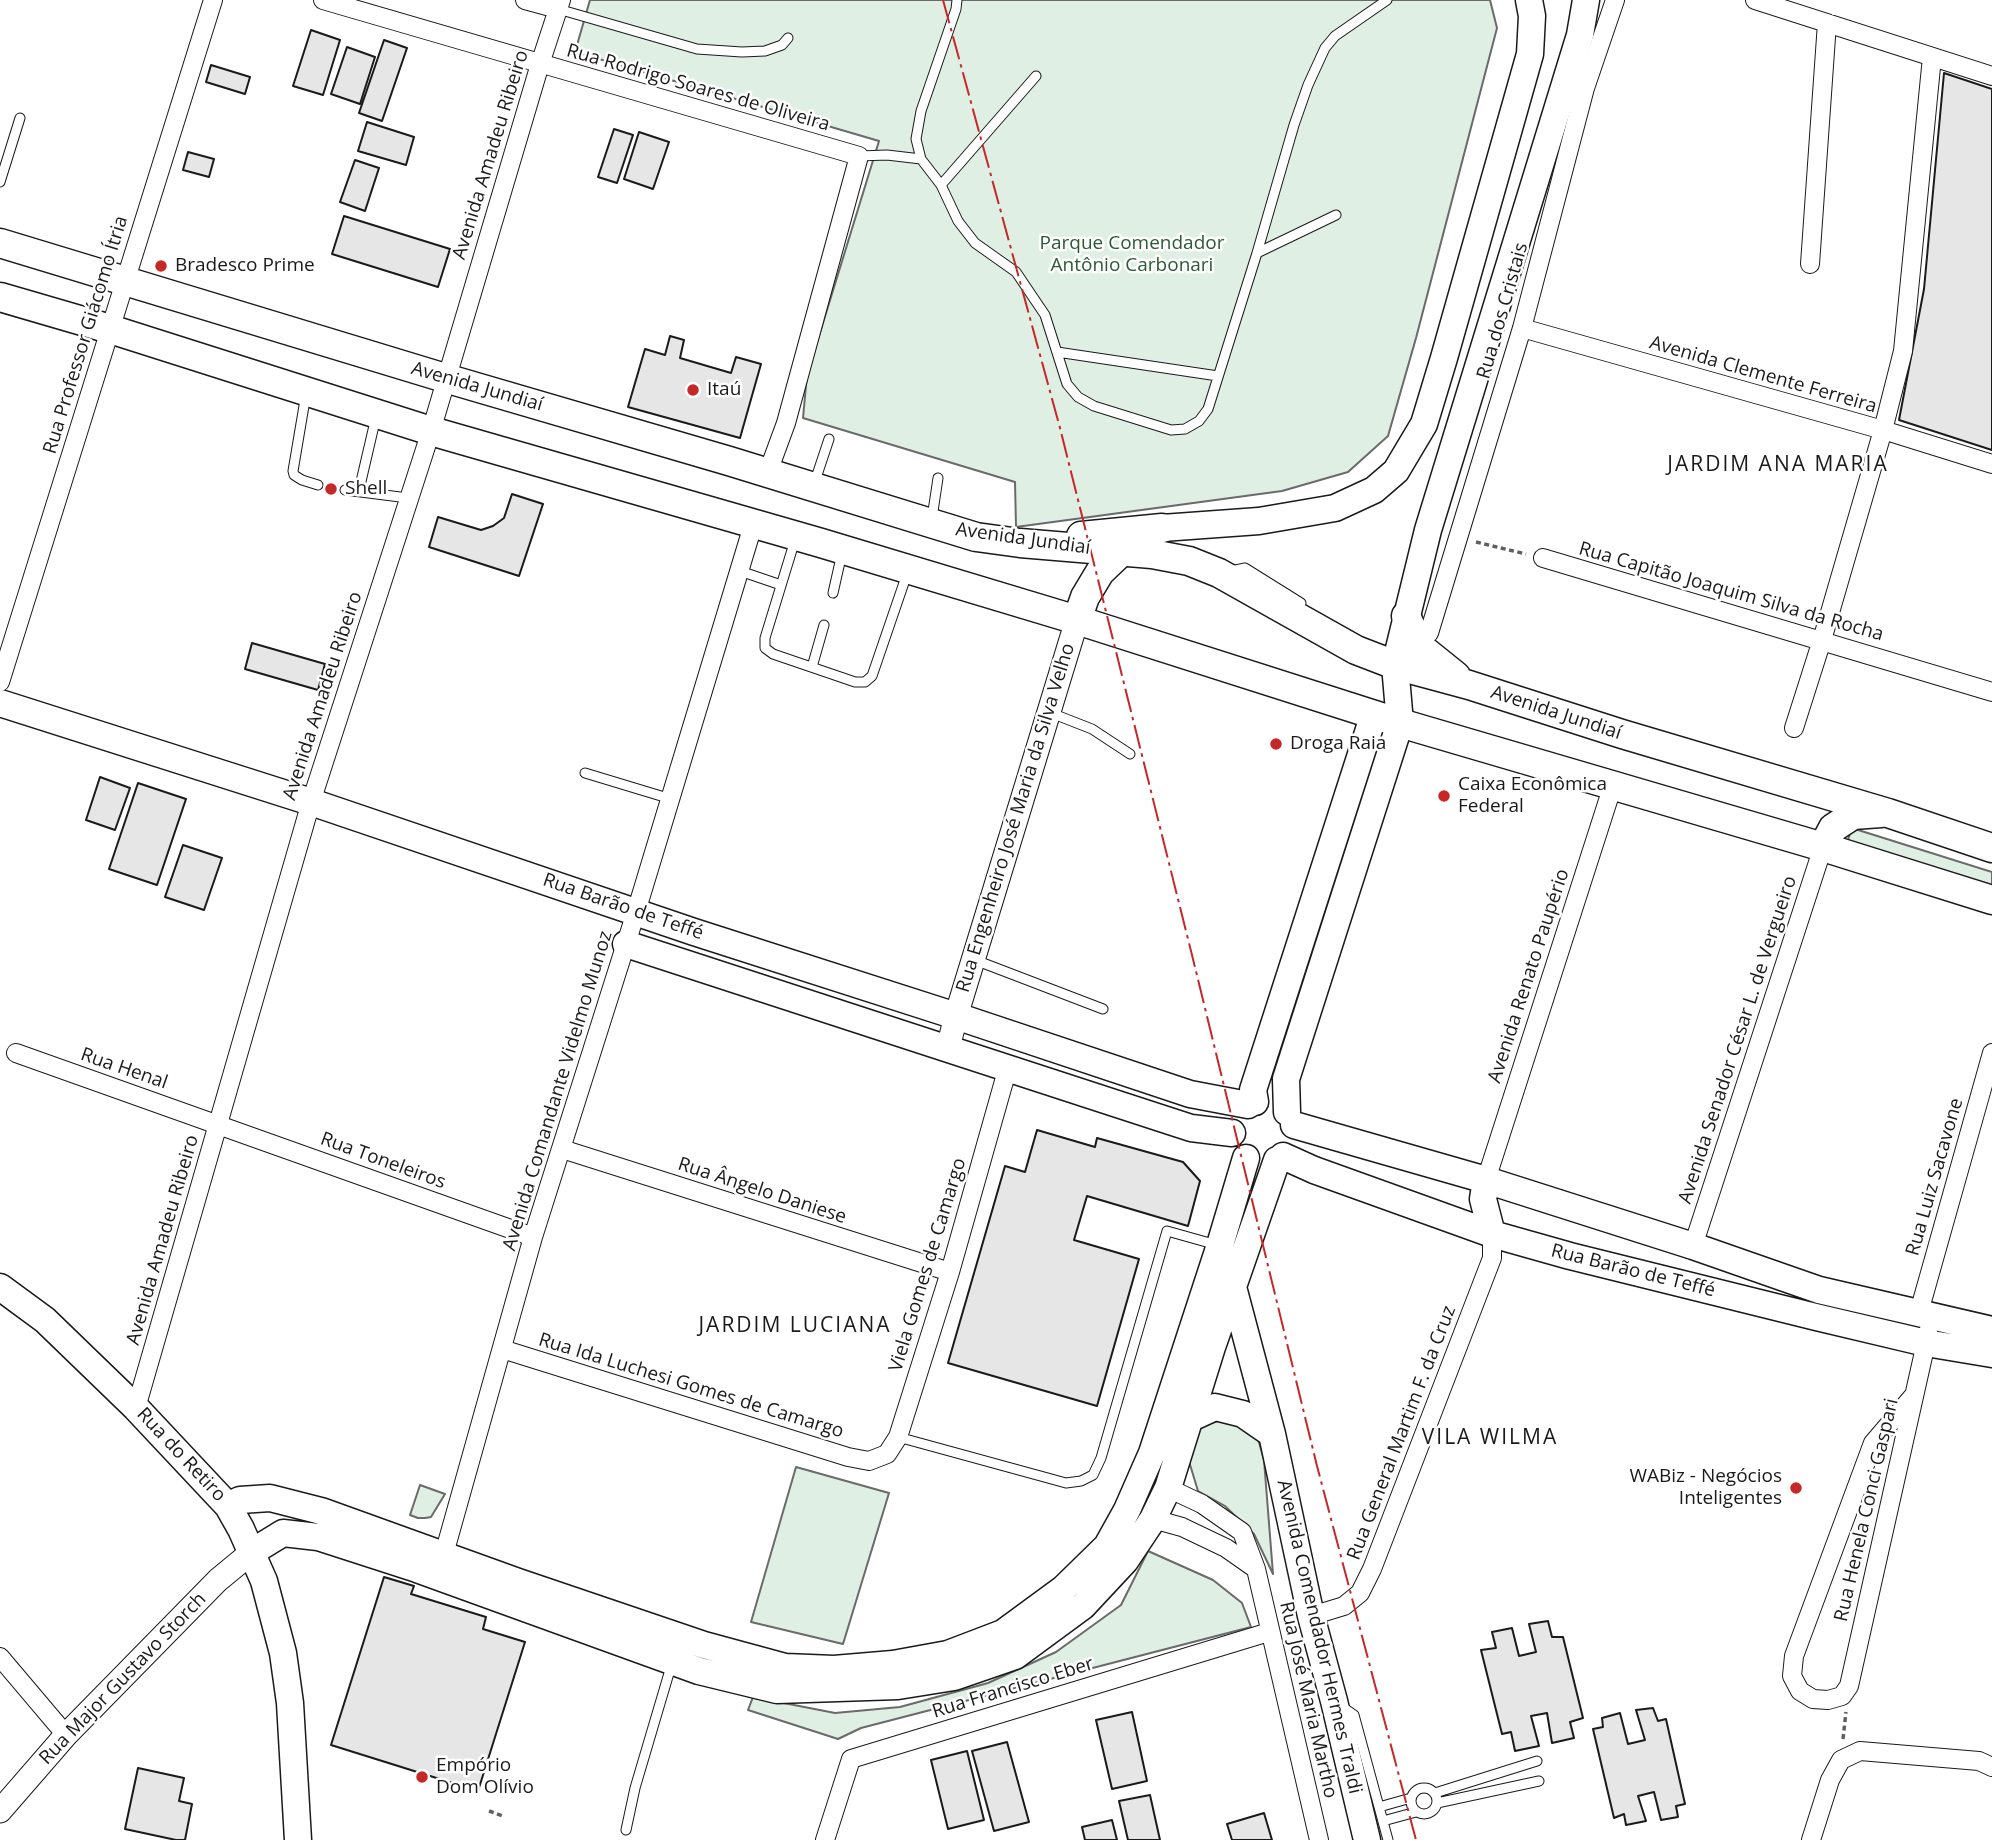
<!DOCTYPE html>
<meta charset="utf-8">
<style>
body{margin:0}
canvas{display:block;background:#fff}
</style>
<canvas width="1992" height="1840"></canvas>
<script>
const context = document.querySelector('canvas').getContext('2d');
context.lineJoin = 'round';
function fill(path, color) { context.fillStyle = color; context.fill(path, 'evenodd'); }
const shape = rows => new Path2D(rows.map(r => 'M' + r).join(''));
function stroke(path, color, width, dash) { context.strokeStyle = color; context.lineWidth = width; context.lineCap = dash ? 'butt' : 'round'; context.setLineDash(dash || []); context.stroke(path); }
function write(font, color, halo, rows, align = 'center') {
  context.font = font + ' "Open Sans",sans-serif'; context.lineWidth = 5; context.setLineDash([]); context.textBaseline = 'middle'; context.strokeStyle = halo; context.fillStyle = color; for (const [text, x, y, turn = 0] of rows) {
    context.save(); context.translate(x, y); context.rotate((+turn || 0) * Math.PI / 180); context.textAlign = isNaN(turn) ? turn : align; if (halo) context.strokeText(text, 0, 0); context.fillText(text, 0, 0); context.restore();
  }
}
const green = shape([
 [590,0,1490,0,1497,28,1416,338,1388,436,1348,472,1282,491,1016,527,1015,482,803,418,807,375,879,141,575,52,590,0],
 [1855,829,1992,872,1992,887,1851,843,1848,840,1850,833,1855,829],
 [1218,1421,1255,1428,1264,1460,1273,1574,1254,1534,1225,1506,1198,1491,1188,1458,1199,1428,1205,1424,1218,1421],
 [796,1467,889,1493,843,1644,751,1622,796,1467],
 [420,1485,445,1494,431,1517,425,1518,418,1518,410,1515,420,1485],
 [1148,1551,1213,1580,1242,1603,1251,1627,861,1728,838,1739,748,1710,753,1697,835,1713,900,1707,988,1683,1056,1652,1121,1605,1148,1551]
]);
const building = shape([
 [311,30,340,40,323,95,293,86,311,30],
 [384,40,407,48,382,121,359,113,384,40],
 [347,47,375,57,360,104,331,94,347,47],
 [211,65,250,77,245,94,206,82,211,65],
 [1944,73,1992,89,1992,450,1899,420,1924,289,1944,73],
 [367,122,414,137,406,165,358,151,367,122],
 [614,129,633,135,617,183,598,177,614,129],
 [639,132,669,142,653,189,624,179,639,132],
 [188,152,214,159,209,177,183,170,188,152],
 [355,160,379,168,365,211,340,202,355,160],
 [344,216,450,249,438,287,332,254,344,216],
 [670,336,684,340,680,358,731,373,736,357,761,364,740,438,628,407,645,349,665,355,670,336],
 [512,494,543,504,519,576,429,547,438,517,481,530,493,526,504,518,512,494],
 [252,643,325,664,318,690,245,669,252,643],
 [100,777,130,788,115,830,86,820,100,777],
 [138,783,186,799,157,885,109,869,138,783],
 [183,845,222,858,204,910,165,897,183,845],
 [1037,1130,1095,1147,1097,1138,1183,1162,1200,1181,1188,1226,1087,1196,1074,1240,1139,1259,1097,1406,948,1363,1005,1166,1025,1172,1037,1130],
 [384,1577,414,1586,411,1594,486,1617,483,1629,525,1642,478,1791,331,1745,384,1577],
 [1548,1621,1552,1637,1563,1637,1583,1718,1570,1722,1574,1738,1552,1743,1547,1713,1531,1716,1539,1746,1515,1751,1511,1732,1502,1734,1481,1650,1496,1648,1492,1632,1512,1628,1519,1656,1536,1652,1529,1624,1548,1621],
 [1653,1708,1658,1721,1666,1719,1685,1804,1676,1806,1678,1817,1661,1820,1654,1792,1638,1796,1646,1821,1626,1825,1624,1814,1614,1818,1593,1729,1603,1727,1602,1718,1620,1713,1628,1744,1645,1740,1636,1710,1653,1708],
 [1132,1712,1147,1781,1112,1789,1096,1720,1132,1712],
 [1007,1742,1029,1822,994,1831,972,1751,1007,1742],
 [967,1751,984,1820,948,1829,931,1760,967,1751],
 [138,1768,184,1778,179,1801,192,1804,185,1840,176,1840,125,1829,138,1768],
 [1150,1795,1160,1840,1128,1840,1119,1801,1150,1795],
 [1264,1813,1272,1840,1232,1840,1227,1824,1264,1813],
 [1112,1820,1117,1840,1085,1840,1082,1827,1112,1820]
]);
const path = shape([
 [1476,542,1526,554],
 [1843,1739,1846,1712],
 [489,1811,503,1816]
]);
const service = shape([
 [558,9,697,49,742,52,765,51,782,45,788,38],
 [1036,76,941,185,958,221,975,243,1016,272,1045,315,1067,384,1078,397,1094,406,1171,430,1185,429,1199,421,1208,409,1257,253],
 [859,156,887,155,921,159,916,139,921,111,956,9,957,0],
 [921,159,941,185],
 [0,182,20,118],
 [1336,215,1257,253,1294,125,1308,85,1325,48,1335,36,1387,0],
 [1057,352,1218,376],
 [306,394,293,471,294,475,302,480,318,485],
 [814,484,829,439],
 [345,490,408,498],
 [359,490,376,417],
 [932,518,938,478],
 [795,540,765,638,765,648,773,654,855,682,865,682,872,676,908,571],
 [740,571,781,585],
 [1231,571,1245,568,1301,603],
 [833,593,842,553],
 [812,667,824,625],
 [1051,713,1092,729,1130,754],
 [585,773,671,799],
 [975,960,1103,1009],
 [898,1437,1066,1483,1081,1481,1093,1475,1101,1458,1167,1231,1217,1245],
 [1341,1706,1354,1715,1388,1840],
 '1411 1801a13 13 0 1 1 26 0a13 13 0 1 1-26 0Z',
 [1435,1793,1537,1761],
 [1437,1803,1539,1781],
 [1379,1807,1411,1798],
 [1383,1821,1416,1812],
 [626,1830,635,1788,672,1663]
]);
const minor = shape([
 [323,0,859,156,786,423,768,472],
 [525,0,558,9],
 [1755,0,1992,76],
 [1810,264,1827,23],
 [1522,328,1883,430,1992,464],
 [1543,558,1992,692],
 [1429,633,1522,328,1585,88,1615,0],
 [0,682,213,0],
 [1794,728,1822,640,1883,430,1903,351,1932,57],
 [16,1053,533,1237],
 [562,1149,950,1272],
 [1486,1180,1613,785],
 [1693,1246,1823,847],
 [1919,1312,1992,1053],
 [502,1349,848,1457,869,1461,887,1454,898,1437,950,1272,1008,1067],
 [1914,1395,1873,1443,1794,1656,1792,1676,1800,1691,1813,1699,1828,1700,1842,1696,1849,1686,1926,1343,1928,1332],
 [136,1408,311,802,431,431,540,64,561,0],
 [1168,1488,1202,1504,1242,1532,1256,1569,1319,1840],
 [1153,1519,1182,1527,1226,1548,1256,1569],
 [444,1554,533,1237,636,912,754,522],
 [1311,1616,1344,1606,1360,1593,1372,1569,1492,1258,1492,1234],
 [0,1657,66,1735],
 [825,1840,851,1759,1269,1632],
 [1811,1840,1830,1780,1841,1760,1860,1751,1979,1761,1992,1767]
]);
const tertiary = shape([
 [948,1048,956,1016,1077,620],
 [0,1811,66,1735,218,1580,252,1552]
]);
const secondary = shape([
 [1144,536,1162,528,1259,521,1335,508,1374,490,1396,471,1424,424,1444,358,1530,54,1532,16,1529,0],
 [0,703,311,802,694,932,956,1016,1190,1094,1248,1105],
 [626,944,1191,1128,1232,1133],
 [1255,1102,1253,1090,1374,714],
 [1287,1112,1286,1079,1400,723,1395,665,1428,530,1580,35,1586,0],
 [1294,1125,1486,1180,1693,1246,1819,1290,1992,1330],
 [1283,1156,1314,1170,1492,1234,1570,1256,1816,1317,1926,1343,1992,1354],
 [1486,1180,1483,1199,1492,1234],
 [0,1287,45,1320,136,1408,228,1506,241,1529,264,1581,283,1653,290,1703,298,1840],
 [1233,1287,1272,1434,1311,1616,1334,1701,1367,1840],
 [1191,1418,1215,1407,1243,1414,1272,1434],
 [228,1506,240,1500,270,1498,321,1511,518,1582,704,1645,785,1667,834,1669,893,1664,948,1654,1003,1633,1063,1589,1107,1546,1127,1510,1152,1453,1220,1245,1246,1158],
 [252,1552,283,1533,318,1537,417,1569,699,1671,777,1690,898,1686,954,1677,1015,1656,1083,1606,1125,1561,1153,1519,1168,1488,1212,1347,1277,1160]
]);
const primary = shape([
 [0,243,445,378,729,461,976,537,1020,543,1152,554,1189,561,1219,573,1356,650,1395,665,1469,685,1622,734,1888,813,1992,848],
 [0,297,110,329,431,431,821,543,1077,620,1400,723,1823,847,1992,900],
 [1081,536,1162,528],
 [1406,616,1420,647,1456,676],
 [1077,620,1085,597,1100,572,1120,553],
 [1823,847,1833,828,1853,815,1881,813]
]);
const power = shape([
 [943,0,1060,428,1192,955,1317,1466,1416,1840]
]);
const markers = [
 [161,266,7,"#c62828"],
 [693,390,7,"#c62828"],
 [331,489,7,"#c62828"],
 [1276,744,7,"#c62828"],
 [1444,796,7,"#c62828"],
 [1796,1488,7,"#c62828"],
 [422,1777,7,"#c62828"]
];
const streetNames = [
 ["Rua Rodrigo Soares de Oliveira",698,88,16],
 ["Avenida Amadeu Ribeiro",491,155,-73],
 ["Rua dos Cristais",1503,311,-74],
 ["Rua Professor Giácomo Ítria",86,335,-73],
 ["Avenida Clemente Ferreira",1763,375,16],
 ["Avenida Jundiaí",477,387,16],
 ["Avenida Jundiaí",1023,539,8],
 ["Rua Capitão Joaquim Silva da Rocha",1731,592,16],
 ["Avenida Amadeu Ribeiro",323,696,-72],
 ["Avenida Jundiaí",1556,713,18],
 ["Rua Engenheiro José Maria da Silva Velho",1016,818,-73],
 ["Rua Barão de Teffé",623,907,19],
 ["Avenida Renato Paupério",1529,976,-72],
 ["Avenida Senador César L. de Vergueiro",1738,1040,-72],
 ["Rua Henal",124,1069,19],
 ["Avenida Comandante Videlmo Munoz",558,1091,-73],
 ["Rua Toneleiros",383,1161,20],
 ["Rua Luiz Sacavone",1935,1177,-74],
 ["Rua Ângelo Daniese",762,1191,18],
 ["Avenida Amadeu Ribeiro",163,1240,-74],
 ["Viela Gomes de Camargo",928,1265,-73],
 ["Rua Barão de Teffé",1633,1271,14],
 ["Rua Ida Luchesi Gomes de Camargo",691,1386,17],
 ["Rua General Martim F. da Cruz",1402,1433,-69],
 ["Rua do Retiro",181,1455,47],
 ["Rua Henela Conci Gaspari",1867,1510,-77],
 ["Avenida Comendador Hermes Traldi",1319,1637,77],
 ["Rua Major Gustavo Storch",123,1679,-46],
 ["Rua Francisco Eber",1013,1688,-17],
 ["Rua José Maria Martho",1308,1700,77]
];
const parkNames = [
 ["Parque Comendador",1132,244],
 ["Antônio Carbonari",1132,266]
];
const poiNames = [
 ["Bradesco Prime",175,266],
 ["Itaú",707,390],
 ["Shell",345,489],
 ["Droga Raia",1290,744],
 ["Caixa Econômica",1458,785],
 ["Federal",1458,807],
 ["WABiz - Negócios",1782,1477,"right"],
 ["Inteligentes",1782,1499,"right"],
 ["Empório",436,1766],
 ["Dom Olívio",436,1788]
];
const neighbourhoodNames = [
 ["JARDIM ANA MARIA",1778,465],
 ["JARDIM LUCIANA",795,1326],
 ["VILA WILMA",1490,1438]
];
fill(green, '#e0efe3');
stroke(green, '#6a6a6a', 2);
fill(building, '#e6e6e6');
stroke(building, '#1a1a1a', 2);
stroke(service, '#1a1a1a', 11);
stroke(minor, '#1a1a1a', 20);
stroke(tertiary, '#1a1a1a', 25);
stroke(secondary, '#1a1a1a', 29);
stroke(primary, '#1a1a1a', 31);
stroke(path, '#5f5f5f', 3.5, [5, 3.5]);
stroke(service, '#fff', 9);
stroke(minor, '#fff', 18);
stroke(tertiary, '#fff', 23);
stroke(secondary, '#fff', 26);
stroke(primary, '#fff', 28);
stroke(power, '#c62828', 2, [24, 5, 3.5, 5]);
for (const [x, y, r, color] of markers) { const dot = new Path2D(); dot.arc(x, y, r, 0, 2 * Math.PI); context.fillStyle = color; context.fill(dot); stroke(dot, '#fff', 2.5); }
write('19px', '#1a1a1a', '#fff', streetNames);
write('19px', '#2b5a34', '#fff', parkNames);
write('19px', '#1a1a1a', '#fff', poiNames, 'left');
context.letterSpacing = '2px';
write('21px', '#1a1a1a', '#fff', neighbourhoodNames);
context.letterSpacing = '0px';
</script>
